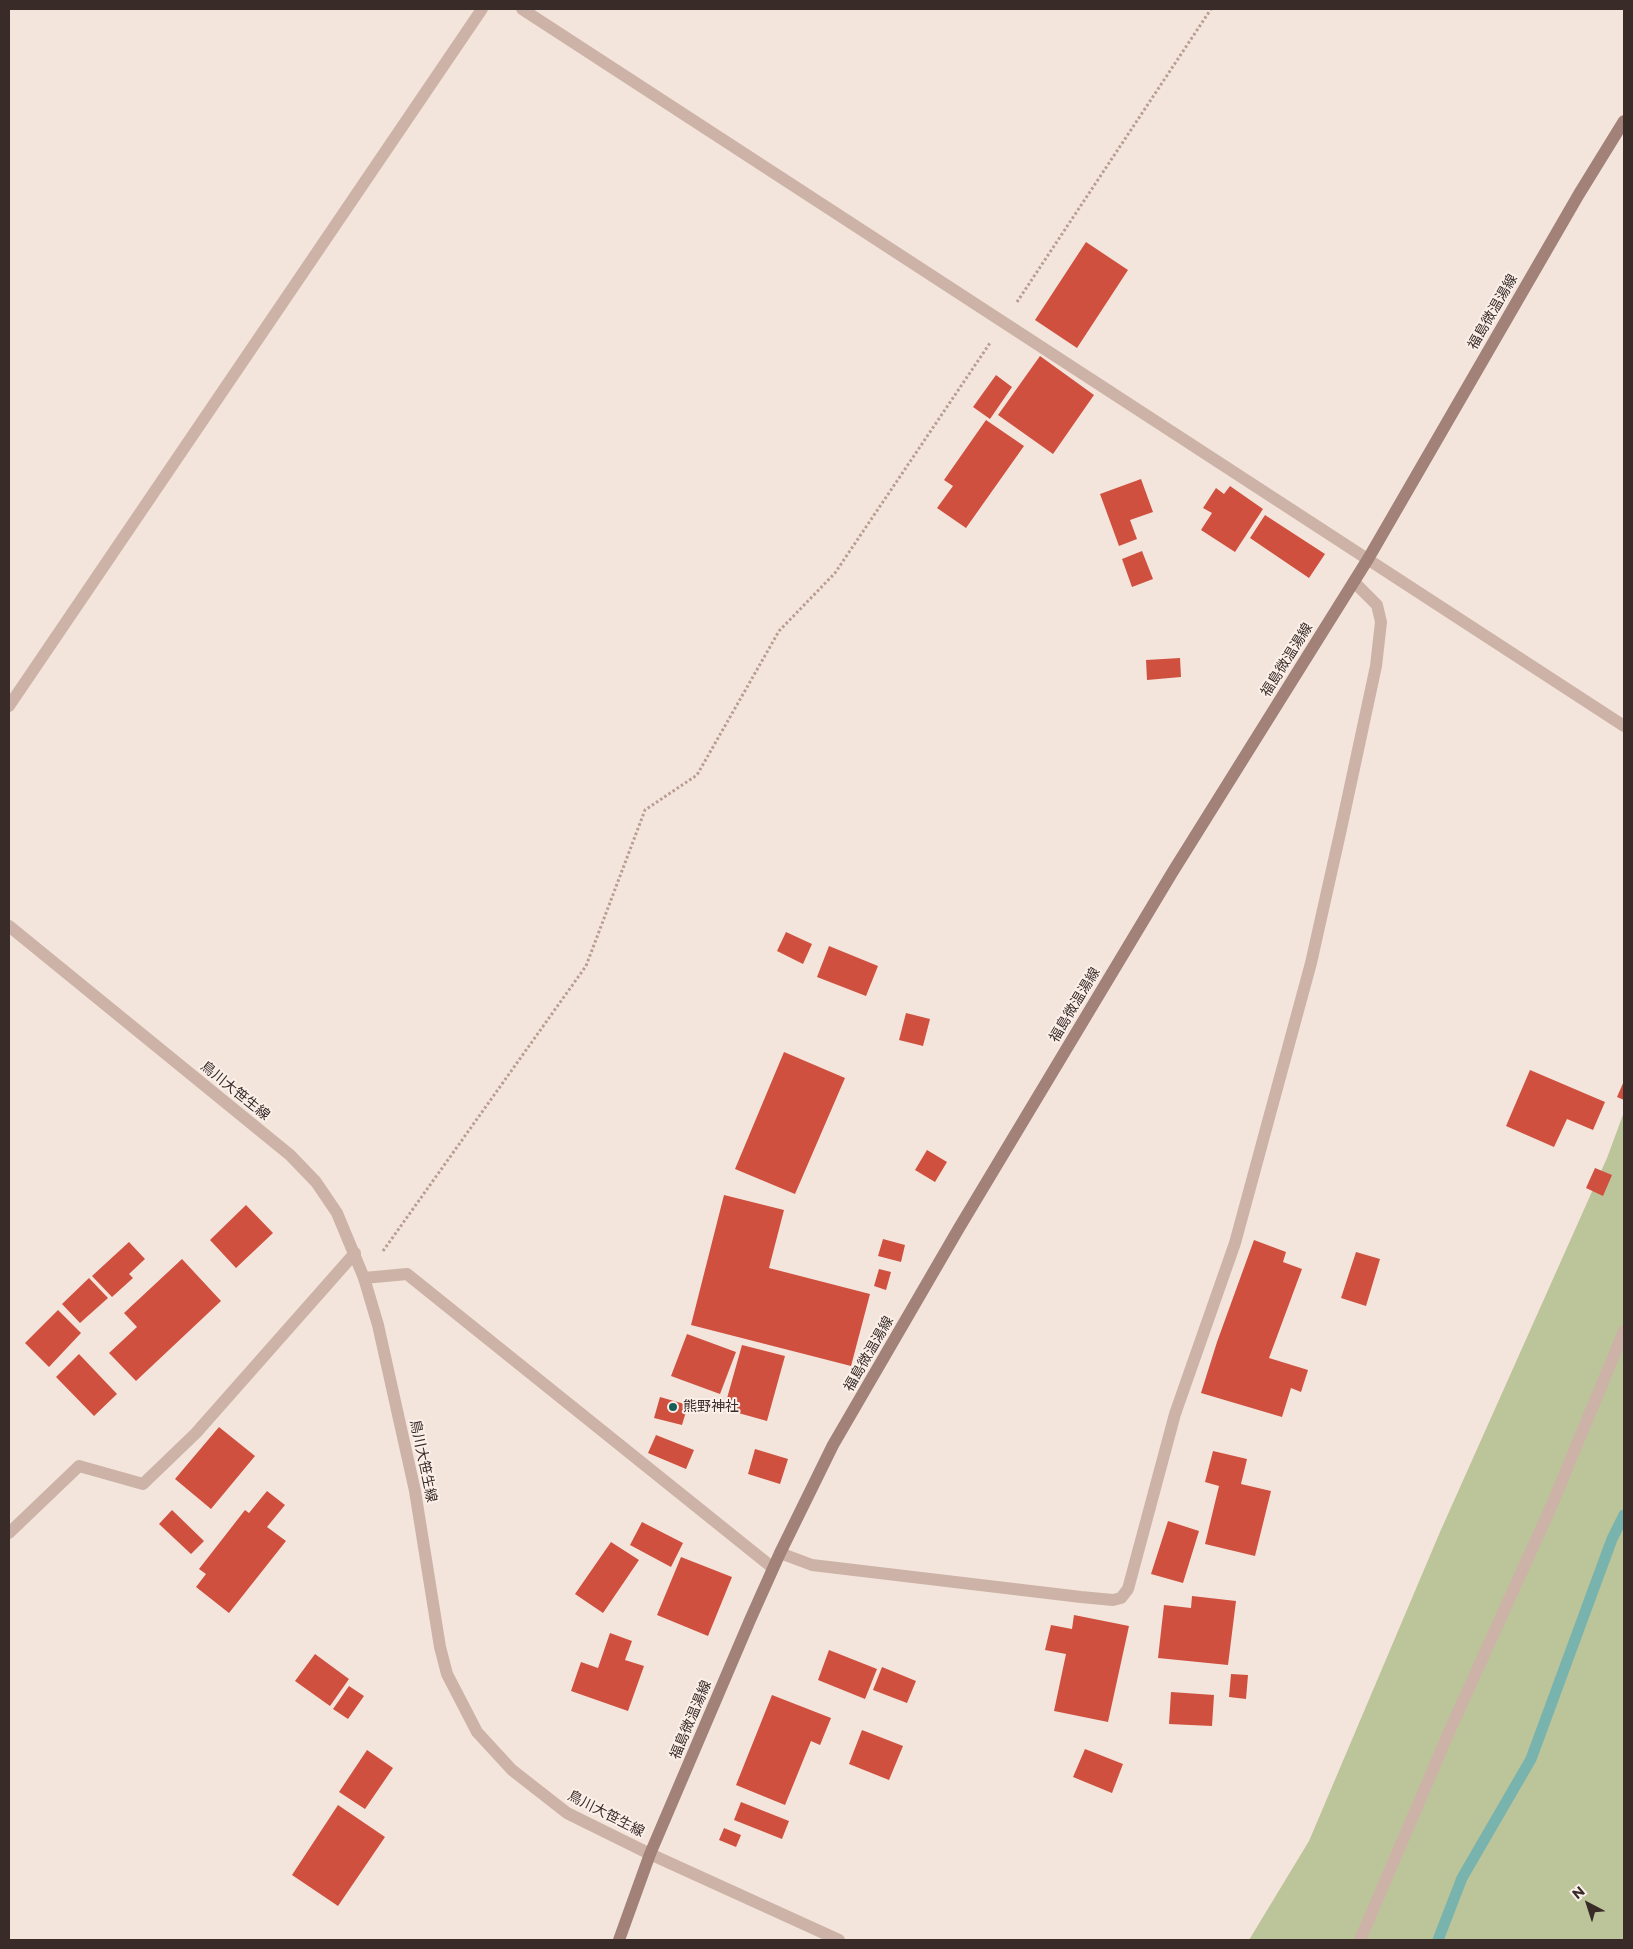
<!DOCTYPE html>
<meta charset="utf-8">
<style>
body{margin:0}
#map{position:relative;width:1633px;height:1949px;overflow:hidden;background:#f4e5dc;font-family:Montserrat,sans-serif}
canvas{display:block}
.frame{position:absolute;inset:0;border:10px solid #392b28;pointer-events:none}
.north{position:absolute;left:1563px;top:1879px;width:50px;height:50px;-webkit-text-stroke:4px #fbf0e9;paint-order:stroke;rotate:320deg;font-size:14px;font-weight:700;line-height:20px;text-align:center;color:#392b28}
.north::after{content:'';display:block;margin:auto;width:18px;height:22px;background:#392b28;clip-path:polygon(50% 0,100% 100%,50% 72%,0 100%)}
</style>
<div id="map">
<canvas width="1633" height="1949"></canvas>
<div class="frame"></div>
<div class="north">N</div>
</div>
<script>
const context = document.querySelector('canvas').getContext('2d');
context.lineJoin = 'round';
function fill(path, color) { context.fillStyle = color; context.fill(path, 'evenodd'); }
const shape = rows => new Path2D(rows.map(r => 'M' + r).join(''));
function stroke(path, color, width, dash) { context.strokeStyle = color; context.lineWidth = width; context.lineCap = dash ? 'butt' : 'round'; context.setLineDash(dash || []); context.stroke(path); }
function write(font, color, halo, rows, align = 'center') {
  context.font = font + ' Montserrat,"Noto Sans JP",sans-serif'; context.lineWidth = 4; context.setLineDash([]); context.textBaseline = 'middle'; context.strokeStyle = halo; context.fillStyle = color; for (const [text, x, y, turn = 0] of rows) {
    context.save(); context.translate(x, y); context.rotate((+turn || 0) * Math.PI / 180); context.textAlign = isNaN(turn) ? turn : align; if (halo) context.strokeText(text, 0, 0); context.fillText(text, 0, 0); context.restore();
  }
}
const green = shape([
 [1624,1112,1624,1940,1249,1940,1309,1841,1440,1532,1607,1158]
]);
const stream = shape([
 [1438,1940,1462,1878,1531,1759,1612,1539,1624,1515]
]);
const building = shape([
 [1086,242,1128,270,1077,348,1035,320],
 [1040,356,1094,395,1053,454,998,415],
 [996,375,1012,387,990,419,973,407],
 [986,420,1024,446,966,528,937,508,953,486,944,480],
 [1141,479,1153,512,1130,520,1137,539,1119,546,1100,494],
 [1230,486,1263,509,1235,552,1201,530,1212,513,1203,508,1216,488,1224,494],
 [1265,515,1325,554,1309,578,1250,538],
 [1142,551,1153,579,1132,587,1122,559],
 [1180,658,1181,677,1147,680,1146,660],
 [786,932,812,944,803,964,777,951],
 [829,946,878,966,866,996,817,977],
 [906,1013,930,1019,923,1046,899,1040],
 [784,1052,845,1078,795,1194,735,1169],
 [1530,1070,1605,1102,1593,1130,1567,1119,1554,1147,1506,1126],
 [1624,1081,1624,1100,1617,1097],
 [927,1150,947,1162,935,1182,915,1170],
 [1595,1168,1612,1175,1603,1196,1586,1188],
 [724,1195,784,1210,769,1268,870,1294,851,1366,691,1325],
 [246,1205,273,1233,236,1268,210,1240],
 [883,1239,905,1245,901,1262,878,1256],
 [1254,1240,1286,1252,1283,1262,1302,1269,1269,1358,1308,1370,1301,1392,1291,1388,1282,1417,1201,1393,1217,1342],
 [129,1242,145,1259,129,1274,133,1278,112,1297,92,1276],
 [1356,1252,1380,1259,1366,1306,1341,1298],
 [182,1259,221,1301,136,1381,109,1353,137,1327,124,1313],
 [879,1269,891,1272,886,1290,874,1286],
 [89,1278,108,1298,80,1323,62,1304],
 [58,1310,81,1333,49,1367,25,1343],
 [687,1334,736,1352,720,1394,671,1376],
 [742,1345,785,1356,767,1421,724,1409],
 [79,1354,117,1394,94,1416,56,1377],
 [660,1397,688,1405,682,1425,654,1418],
 [219,1427,255,1456,211,1509,175,1479],
 [656,1435,694,1450,686,1469,648,1453],
 [755,1449,788,1459,780,1484,748,1474],
 [1213,1451,1247,1459,1241,1484,1271,1491,1255,1556,1205,1544,1219,1486,1205,1482],
 [267,1491,285,1505,267,1527,286,1541,229,1613,196,1587,206,1574,199,1569,245,1510,249,1513],
 [172,1510,204,1541,191,1554,159,1524],
 [1168,1521,1199,1531,1183,1583,1151,1574],
 [642,1522,683,1543,671,1567,630,1545],
 [611,1542,639,1560,603,1613,575,1594],
 [681,1557,732,1577,708,1636,657,1615],
 [1192,1596,1236,1601,1228,1665,1158,1658,1164,1605,1191,1608],
 [1074,1615,1129,1626,1108,1722,1054,1711,1066,1654,1045,1650,1051,1625,1072,1629],
 [610,1633,632,1641,625,1660,644,1666,628,1711,571,1691,581,1662,598,1668],
 [829,1650,877,1669,865,1699,818,1680],
 [315,1654,349,1679,330,1706,295,1681],
 [882,1667,916,1681,907,1703,873,1690],
 [1231,1674,1248,1675,1246,1699,1229,1697],
 [349,1686,364,1696,348,1719,333,1709],
 [1171,1692,1214,1695,1212,1726,1169,1724],
 [772,1695,831,1718,820,1745,811,1741,785,1805,736,1785],
 [862,1730,903,1746,889,1780,849,1764],
 [1085,1749,1123,1764,1112,1793,1073,1777],
 [367,1750,393,1768,365,1809,339,1792],
 [741,1802,789,1821,782,1839,734,1820],
 [338,1805,385,1837,338,1906,292,1875],
 [724,1828,741,1835,736,1847,719,1840]
]);
const path = shape([
 [1017,302,1211,9],
 [383,1251,586,966,645,810,697,775,779,631,835,573,990,343]
]);
const minor = shape([
 [522,9,1624,726],
 [9,706,482,9],
 [364,1278,407,1274,773,1568],
 [9,1533,79,1466,143,1484,196,1433,355,1253],
 [780,1553,812,1565,1081,1597,1113,1600,1121,1598,1128,1589,1175,1414,1235,1243,1311,963,1341,829,1376,666,1381,622,1377,605,1354,582],
 [1360,1940,1449,1732,1551,1507,1624,1331]
]);
const tertiary = shape([
 [9,926,290,1155,316,1182,337,1213,364,1278,378,1325,415,1491,440,1647,447,1674,477,1732,512,1770,567,1813,650,1854,839,1940]
]);
const secondary = shape([
 [619,1940,650,1854,750,1620,780,1553,833,1445,959,1228,1172,873,1368,559,1579,194,1624,121]
]);
const markers = [
 [673,1407,5,"#1a5e5a"]
];
const streetNames = [
 ["福島微温湯線",1493,312,-60],
 ["福島微温湯線",1287,660,-58],
 ["福島微温湯線",1075,1005,-59],
 ["鳥川大笹生線",235,1091,39],
 ["福島微温湯線",869,1354,-60],
 ["鳥川大笹生線",423,1461,78],
 ["福島微温湯線",691,1720,-67],
 ["鳥川大笹生線",606,1814,27]
];
const poiNames = [
 ["熊野神社",683,1407]
];
fill(green, '#bcc49a');
stroke(stream, '#79b3ae', 11);
fill(building, '#cf503f');
stroke(path, '#b99d91', 3, [2.5, 2.5]);
stroke(minor, '#cdb3a7', 12);
stroke(tertiary, '#cdb3a7', 12);
stroke(secondary, '#a18178', 12);
for (const [x, y, r, color] of markers) { const dot = new Path2D(); dot.arc(x, y, r, 0, 2 * Math.PI); context.fillStyle = color; context.fill(dot); stroke(dot, '#fbf0e9', 2); }
write('14px', '#392b28', '#fbf0e9', streetNames);
write('14px', '#392b28', '#fbf0e9', poiNames, 'left');
</script>
